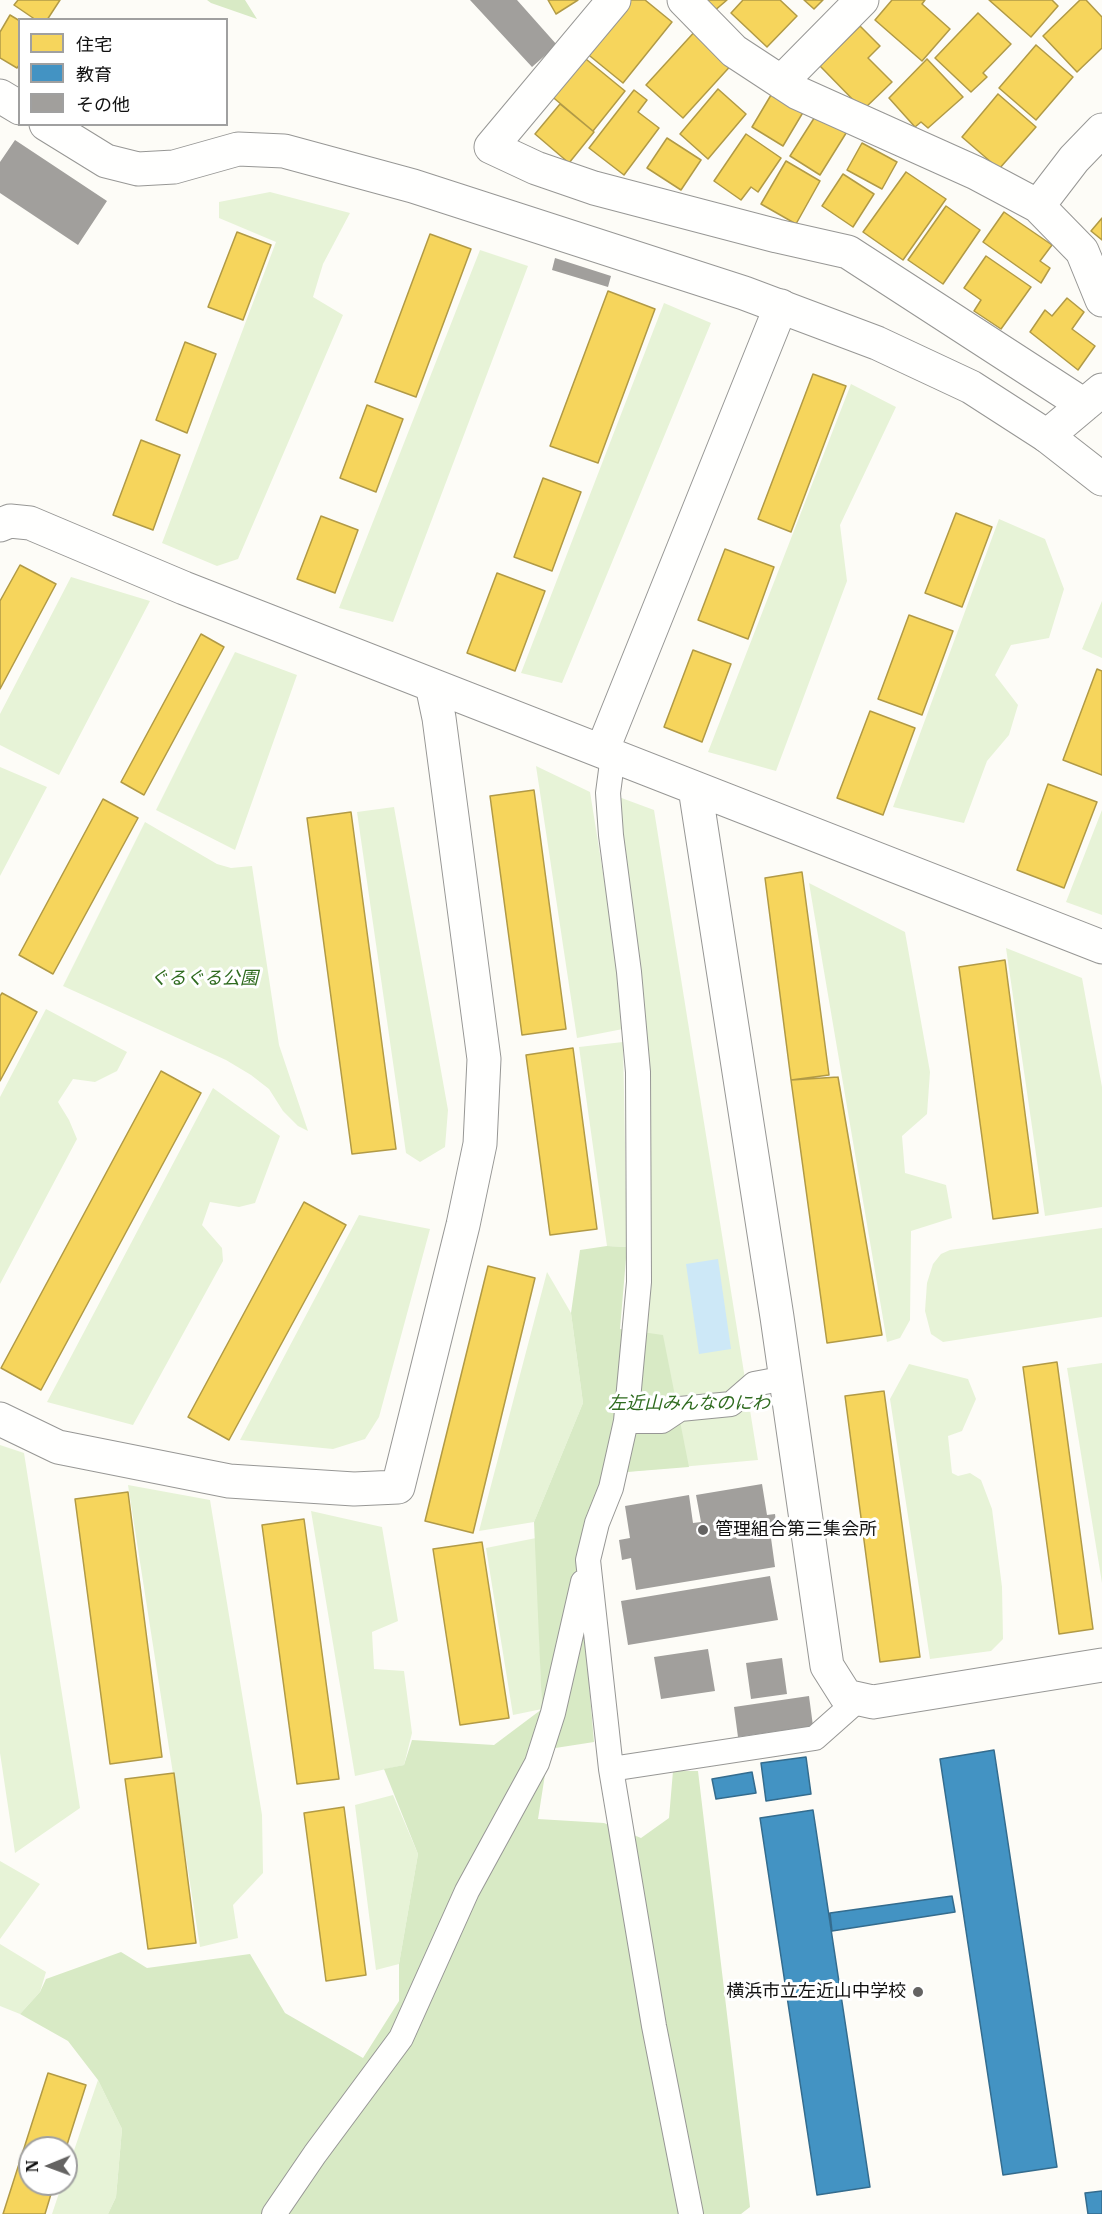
<!DOCTYPE html>
<meta charset="utf-8">
<style>
body{margin:0}
#map{position:relative;width:1102px;height:2214px;overflow:hidden;background:#fdfcf7;font-family:"IBM Plex Serif","Noto Sans JP",serif}
canvas{display:block}
.legend{position:absolute;left:18px;top:18px;width:210px;height:108px;box-sizing:border-box;background:#fff;border:2px solid #a0a0a0;margin:0;padding:8px 10px;list-style:none;font-size:18px;color:#111}
.legend li{display:flex;align-items:center;gap:12px;height:30px}
.legend b{width:30px;border:2px solid #a0a0a0}
.north{position:absolute;left:18px;top:2136px;width:60px;height:60px;box-sizing:border-box;background:#fff;border:2px solid #a0a0a0;border-radius:50%;rotate:269deg;font-size:16px;font-weight:700;line-height:24px;text-align:center;color:#111}
.north::after{content:'';display:block;margin:auto;width:21px;height:27px;background:#646362;clip-path:polygon(50% 0,100% 100%,50% 72%,0 100%)}
</style>
<div id="map">
<canvas width="1102" height="2214"></canvas>
<ul class="legend">
<li><b style="height:16px;background:#f6d55c"></b>住宅</li>
<li><b style="height:16px;background:#4393c3"></b>教育</li>
<li><b style="height:16px;background:#a19f9c"></b>その他</li>
</ul>
<div class="north">N</div>
</div>
<script>
const context = document.querySelector('canvas').getContext('2d');
context.lineJoin = 'round';
function fill(path, color) { context.fillStyle = color; context.fill(path, 'evenodd'); }
const shape = rows => new Path2D(rows.map(r => 'M' + r).join(''));
function stroke(path, color, width, dash) { context.strokeStyle = color; context.lineWidth = width; context.lineCap = dash ? 'butt' : 'round'; context.setLineDash(dash || []); context.stroke(path); }
function write(font, color, halo, rows, align = 'center') {
  context.font = font + ' "IBM Plex Serif","Noto Sans JP",serif'; context.lineWidth = 6; context.setLineDash([]); context.textBaseline = 'middle'; context.strokeStyle = halo; context.fillStyle = color; for (const [text, x, y, turn = 0] of rows) {
    context.save(); context.translate(x, y); context.rotate((+turn || 0) * Math.PI / 180); context.textAlign = isNaN(turn) ? turn : align; if (halo) context.strokeText(text, 0, 0); context.fillText(text, 0, 0); context.restore();
  }
}
const green = shape([
 [270,192,350,213,323,264,313,297,343,315,238,559,217,566,162,543,276,242,219,218,219,202],
 [480,250,528,266,393,622,339,608],
 [664,303,711,323,562,683,521,673],
 [851,384,896,407,840,525,847,581,776,771,708,752],
 [999,519,1045,539,1064,589,1049,638,1011,645,995,675,1018,705,1009,735,987,761,964,823,893,807],
 [71,577,150,601,59,775,0,745,0,714],
 [1102,601,1102,658,1082,649],
 [235,652,297,675,235,850,156,810],
 [536,766,590,792,628,1028,577,1038],
 [0,767,47,787,0,876],
 [608,793,654,810,758,1460,614,1473,626,1421,638,1072],
 [394,807,448,1110,445,1147,420,1162,406,1153,357,812],
 [1102,810,1102,915,1066,902],
 [145,822,217,864,231,868,252,866,279,1045,308,1131,298,1126,283,1111,269,1089,251,1075,226,1060,63,986],
 [809,883,905,932,930,1072,927,1114,902,1136,905,1173,946,1185,952,1218,911,1231,910,1320,900,1338,887,1342],
 [1006,948,1082,978,1102,1087,1102,1207,1045,1216],
 [46,1009,127,1052,117,1071,95,1082,73,1079,58,1102,69,1120,77,1139,0,1284,0,1097],
 [623,1042,627,1247,607,1246,579,1047],
 [213,1088,280,1136,255,1203,239,1207,210,1202,202,1225,222,1248,223,1261,133,1425,47,1402],
 [359,1215,430,1229,379,1417,365,1439,333,1449,240,1440],
 [1102,1228,1102,1317,943,1342,931,1334,925,1311,927,1283,933,1264,941,1254,950,1250],
 [547,1272,571,1313,583,1403,534,1522,479,1531],
 [1102,1363,1102,1583,1067,1368],
 [909,1364,968,1379,976,1399,962,1431,948,1436,952,1473,958,1476,970,1473,981,1480,992,1509,1002,1587,1003,1639,991,1651,930,1659,890,1399],
 [0,1445,24,1453,80,1808,15,1853,0,1753],
 [128,1485,210,1500,262,1815,263,1873,233,1905,238,1938,200,1947],
 [311,1511,382,1527,398,1621,372,1632,374,1669,404,1671,412,1733,404,1765,355,1776],
 [536,1538,542,1709,513,1715,486,1548],
 [393,1795,418,1854,399,1964,376,1970,355,1805],
 [0,1861,40,1884,0,1939],
 [0,1944,46,1972,40,1992,20,2014,0,2006],
 [98,2080,122,2129,116,2197,108,2214,52,2214,62,2184,66,2184,66,2174]
]);
const forest = shape([
 [207,0,245,0,257,19,211,3],
 [607,1246,627,1247,620,1329,663,1335,689,1467,614,1473,586,1648,594,1742,549,1749,538,1819,604,1823,641,1838,669,1818,673,1771,698,1771,750,2207,741,2214,108,2214,116,2197,122,2129,98,2080,68,2041,20,2014,40,1992,46,1979,121,1952,147,1968,250,1954,285,2013,363,2058,399,2001,399,1964,418,1854,384,1769,404,1765,412,1740,494,1745,542,1709,534,1522,583,1403,571,1313,580,1250]
]);
const water = shape([
 [718,1259,731,1349,699,1354,686,1264]
]);
const homes = shape([
 [18,0,60,0,47,20,36,20,14,5,18,0],
 [548,0,578,0,556,14,548,0],
 [627,0,645,0,672,22,623,83,585,52,627,0],
 [703,0,727,0,713,12,703,0],
 [743,0,780,0,797,16,767,47,731,13,743,0],
 [804,0,823,0,814,9,804,0],
 [892,0,925,0,922,4,950,29,922,61,875,20,892,0],
 [989,0,1052,0,1058,6,1031,37,989,0],
 [1080,0,1086,0,1102,17,1102,48,1077,72,1043,36,1080,0],
 [978,13,1011,44,983,73,987,77,971,92,935,58,978,13],
 [10,15,20,21,20,64,17,68,0,58,0,32,10,15],
 [860,26,880,46,868,58,892,82,863,110,820,66,860,26],
 [698,28,735,61,683,118,646,85,698,28],
 [1036,45,1073,77,1036,120,999,88,1036,45],
 [581,55,625,91,593,131,549,94,581,55],
 [927,59,963,97,928,128,921,122,915,127,889,98,927,59],
 [718,89,746,114,708,159,680,134,718,89],
 [634,90,647,100,638,112,659,128,624,175,589,148,634,90],
 [774,90,805,109,783,146,752,127,774,90],
 [998,94,1036,127,999,169,962,137,998,94],
 [560,104,594,132,569,163,535,134,560,104],
 [818,112,848,130,820,175,790,156,818,112],
 [746,134,781,158,758,192,751,187,741,200,714,181,746,134],
 [667,138,701,160,681,190,647,168,667,138],
 [862,143,897,162,882,189,847,170,862,143],
 [786,161,820,181,796,224,761,204,786,161],
 [906,172,946,199,903,260,863,232,906,172],
 [843,174,874,194,853,227,822,206,843,174],
 [946,206,980,230,943,284,908,260,946,206],
 [1004,212,1052,245,1040,261,1050,268,1041,283,983,242,1004,212],
 [1102,218,1102,240,1091,231,1102,218],
 [237,232,271,245,243,320,208,307,237,232],
 [430,234,471,249,416,397,375,382,430,234],
 [986,256,1031,287,1001,329,974,311,981,300,964,288,986,256],
 [608,291,655,309,598,463,550,446,608,291],
 [1067,298,1084,312,1072,329,1095,346,1078,370,1030,332,1045,310,1052,316,1067,298],
 [185,342,216,354,187,433,156,420,185,342],
 [813,374,846,386,791,532,758,519,813,374],
 [367,405,403,419,376,492,340,478,367,405],
 [141,440,180,455,153,530,113,515,141,440],
 [543,478,581,492,552,571,514,557,543,478],
 [956,513,992,527,962,607,925,593,956,513],
 [321,516,358,530,335,593,297,579,321,516],
 [725,549,774,567,748,639,698,620,725,549],
 [20,565,56,584,0,689,0,601,20,565],
 [497,573,545,591,515,671,467,653,497,573],
 [909,615,953,631,922,715,878,699,909,615],
 [201,634,224,647,144,795,121,782,201,634],
 [693,650,731,664,702,742,664,727,693,650],
 [1097,669,1102,671,1102,775,1063,760,1097,669],
 [870,711,915,728,883,815,837,798,870,711],
 [1048,784,1097,802,1064,888,1017,870,1048,784],
 [534,790,566,1029,522,1035,490,796,534,790],
 [103,799,138,818,53,974,19,955,103,799],
 [351,812,396,1149,352,1154,307,818,351,812],
 [802,872,829,1075,791,1080,765,878,802,872],
 [1005,960,1038,1213,993,1219,959,967,1005,960],
 [2,993,37,1012,0,1081,0,996,2,993],
 [573,1048,597,1229,550,1235,526,1055,573,1048],
 [161,1071,201,1093,41,1390,1,1368,161,1071],
 [838,1077,882,1335,827,1343,791,1080,838,1077],
 [304,1202,346,1225,229,1440,188,1417,304,1202],
 [488,1266,535,1278,473,1533,425,1521,488,1266],
 [1057,1362,1093,1629,1059,1634,1023,1367,1057,1362],
 [884,1391,920,1657,880,1662,845,1396,884,1391],
 [128,1492,162,1757,110,1764,75,1499,128,1492],
 [304,1519,339,1779,297,1784,262,1525,304,1519],
 [482,1542,509,1718,460,1725,433,1549,482,1542],
 [174,1773,196,1943,148,1949,125,1779,174,1773],
 [344,1807,366,1975,326,1981,304,1813,344,1807],
 [48,2073,86,2085,66,2148,30,2148,30,2184,54,2184,45,2214,3,2214,48,2073]
]);
const schools = shape([
 [994,1750,1057,2167,1003,2175,940,1759,994,1750],
 [806,1757,811,1794,766,1801,761,1763,806,1757],
 [752,1772,756,1793,716,1799,712,1779,752,1772],
 [813,1810,870,2187,817,2195,760,1818,813,1810],
 [952,1896,955,1912,832,1931,830,1913,952,1896],
 [1102,2191,1102,2214,1088,2214,1085,2193,1102,2191]
]);
const building = shape([
 [470,0,517,0,557,45,532,67],
 [15,140,107,201,78,245,0,193,0,162],
 [555,258,611,276,608,287,552,270],
 [762,1484,767,1515,775,1514,778,1537,771,1538,775,1567,636,1590,631,1558,622,1560,619,1540,630,1538,625,1506,689,1495,693,1523,701,1522,696,1495],
 [770,1576,778,1620,628,1645,621,1601],
 [708,1649,715,1691,661,1699,654,1657],
 [782,1658,787,1694,751,1699,746,1663],
 [809,1696,813,1726,738,1737,734,1707]
]);
const pedestrian = shape([
 [613,755,608,793,611,835,629,972,638,1072,639,1282,626,1421,611,1488,597,1523,588,1560,611,1769,654,2026,691,2214],
 [626,1421,662,1421,680,1409,731,1404,754,1384,786,1378],
 [611,1769,815,1738,859,1699],
 [274,2214,315,2154,401,2038,467,1891,537,1763,553,1713,583,1582]
]);
const minor = shape([
 [614,0,491,147,536,168,594,188,777,236,848,252,1084,405],
 [684,0,734,51,798,93,976,173,1038,206,1082,251,1102,300],
 [781,82,862,0],
 [1038,206,1074,159,1102,130],
 [1047,436,1102,390],
 [0,525,10,521,30,523,184,588,1102,947],
 [602,751,781,306],
 [695,788,777,1317,827,1666,846,1696,873,1702,1102,1665],
 [0,1419,58,1447,229,1481,354,1489,398,1487,463,1225,480,1144,484,1059,439,718,432,685]
]);
const tertiary = shape([
 [0,96,20,108],
 [46,124,106,161,138,169,174,167,238,149,284,151,413,186,744,293,877,343,971,387,1047,436,1102,479]
]);
const markers = [
 [703,1530,6,"#646362"],
 [918,1992,6,"#646362"]
];
const parkNames = [
 ["ぐるぐる公園",204,979],
 ["左近山みんなのにわ",689,1404]
];
const poiNames = [
 ["管理組合第三集会所",715,1530],
 ["横浜市立左近山中学校",906,1992,"right"]
];
fill(green, '#e7f3d7');
fill(forest, '#d8eac5');
fill(water, '#cde8f7');
fill(homes, '#f6d55c');
stroke(homes, '#b19a46', 1.5);
fill(schools, '#4393c3');
stroke(schools, '#346c8e', 1.5);
fill(building, '#a19f9c');
stroke(pedestrian, '#979795', 26);
stroke(minor, '#979795', 35);
stroke(tertiary, '#979795', 35);
stroke(pedestrian, '#fffffe', 24);
stroke(minor, '#fffffe', 33);
stroke(tertiary, '#fffffe', 33);
for (const [x, y, r, color] of markers) { const dot = new Path2D(); dot.arc(x, y, r, 0, 2 * Math.PI); context.fillStyle = color; context.fill(dot); stroke(dot, '#fff', 2); }
write('italic 18px', '#2f6b1f', '#fff', parkNames);
write('18px', '#111', '#fff', poiNames, 'left');
</script>
